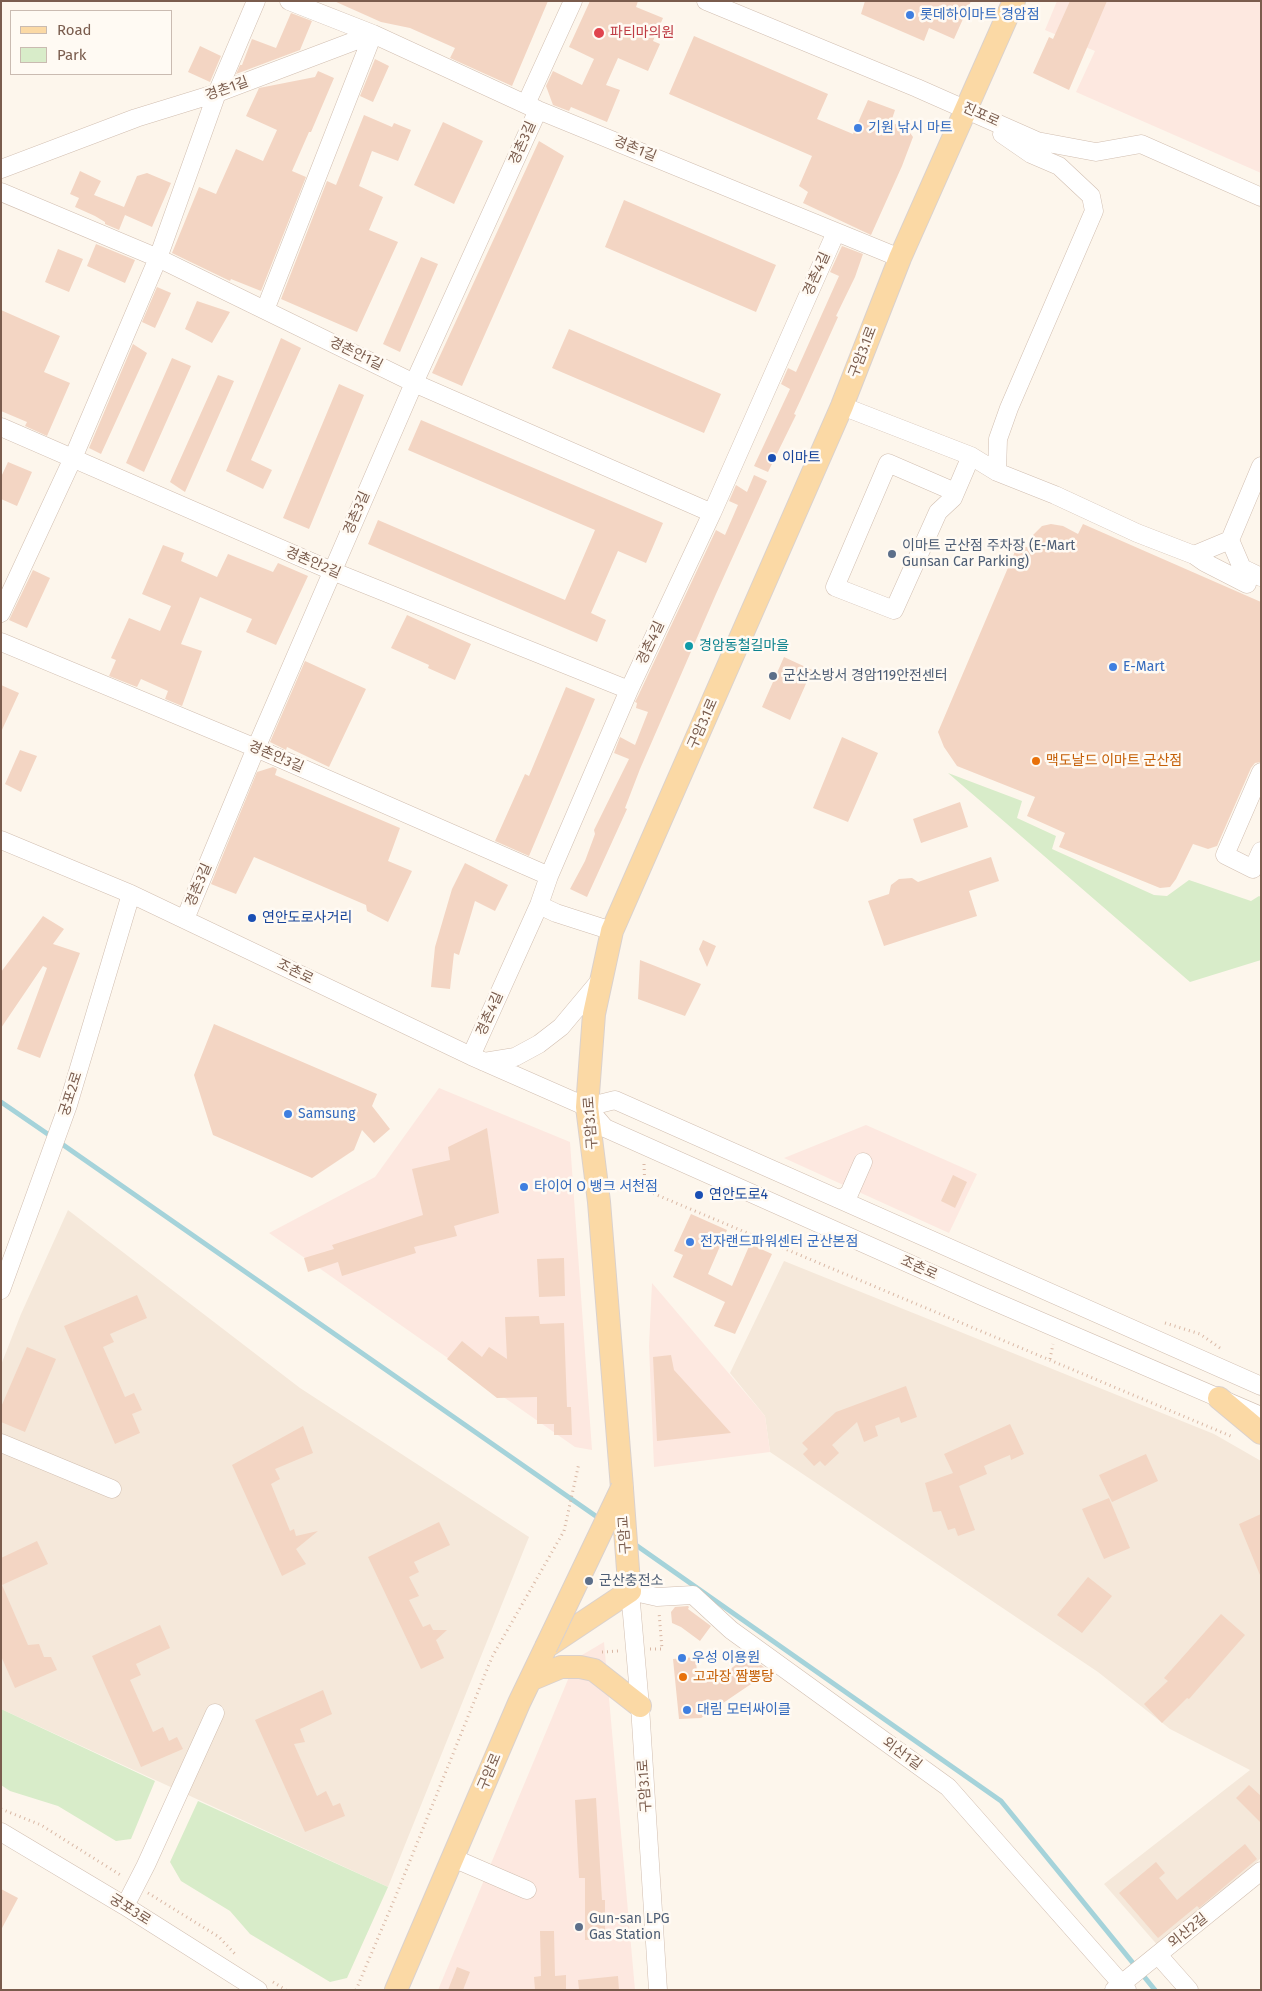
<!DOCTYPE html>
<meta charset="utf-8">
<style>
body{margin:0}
#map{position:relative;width:1262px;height:1991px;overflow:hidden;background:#fdf6ec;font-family:"Fira Sans",sans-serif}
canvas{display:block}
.frame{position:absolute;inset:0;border:2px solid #7a5c4d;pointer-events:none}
.legend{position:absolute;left:10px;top:10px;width:162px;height:65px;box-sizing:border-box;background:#fffaf3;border:1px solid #cabbb1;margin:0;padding:6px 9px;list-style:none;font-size:15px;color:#7a5c4d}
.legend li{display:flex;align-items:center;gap:10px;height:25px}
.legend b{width:25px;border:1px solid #cabbb1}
</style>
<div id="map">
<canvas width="1262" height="1991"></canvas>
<div class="frame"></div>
<ul class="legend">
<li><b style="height:6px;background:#fbd9a5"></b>Road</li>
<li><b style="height:14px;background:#d8ecc9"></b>Park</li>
</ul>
</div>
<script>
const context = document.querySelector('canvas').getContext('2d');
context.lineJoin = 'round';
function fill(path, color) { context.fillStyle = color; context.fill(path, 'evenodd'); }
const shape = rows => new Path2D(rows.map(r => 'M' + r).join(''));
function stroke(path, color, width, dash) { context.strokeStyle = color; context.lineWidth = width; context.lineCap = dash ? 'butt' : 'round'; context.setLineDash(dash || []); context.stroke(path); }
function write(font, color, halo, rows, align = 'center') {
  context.font = font + ' "Fira Sans","Noto Sans KR",sans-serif'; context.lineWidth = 5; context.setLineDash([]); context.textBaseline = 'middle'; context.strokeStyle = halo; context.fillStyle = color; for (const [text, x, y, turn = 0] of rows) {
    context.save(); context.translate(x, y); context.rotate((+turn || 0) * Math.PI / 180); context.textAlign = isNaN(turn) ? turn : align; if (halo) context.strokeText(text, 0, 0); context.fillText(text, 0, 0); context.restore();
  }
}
const residential = shape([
 [68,1210,300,1388,529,1537,388,1887,1,1709,1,1365,21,1314],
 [784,1261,1214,1434,1261,1461,1261,1858,1160,1948,1104,1884,1250,1770,1170,1729,1098,1672,770,1452,765,1416,730,1373]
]);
const commercial = shape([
 [1057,1,1261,1,1261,173,1076,92,1095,51,1045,30],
 [439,1088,570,1142,592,1450,575,1447,269,1233,375,1177],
 [866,1125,977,1174,949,1233,784,1158],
 [652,1283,765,1416,770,1452,654,1467,649,1346],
 [604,1642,635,1990,438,1990,577,1658]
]);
const green = shape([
 [948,773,1022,801,1017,818,1056,836,1052,849,1154,895,1167,896,1189,880,1251,901,1259,896,1261,897,1261,960,1190,982],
 [1,1709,155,1781,131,1839,116,1841,58,1806,10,1791,1,1785],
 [198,1801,388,1887,347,1978,330,1982,250,1934,230,1911,181,1881,170,1862]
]);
const stream = shape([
 [1,1102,52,1137],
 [59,1142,600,1519],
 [633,1543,1001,1801,1155,1990]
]);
const building = shape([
 [334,1,548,1,512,86,450,58,455,48,410,28,381,22],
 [590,1,638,1,636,7,663,18,653,41,660,44,648,71,618,58,606,85,620,90,607,122,571,107,569,111,553,105,546,86,553,71,582,85,594,59,569,47],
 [865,1,971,1,954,39,929,28,924,41,861,14],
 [1070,1,1107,1,1069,90,1033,73,1049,37,1053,39],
 [291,13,312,21,300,50,236,74,240,65,242,65,252,39,276,48],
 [694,36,828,94,817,119,853,134,868,100,895,110,891,122,908,130,913,137,902,166,871,235,803,203,808,192,799,186,812,156,669,94],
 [200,46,221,56,210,82,188,72],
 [375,59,389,66,373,102,360,96],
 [318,71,334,78,311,132,309,132,292,171,306,177,261,291,231,279,230,281,172,253,199,187,216,194,236,149,263,161,277,130,246,116,259,88,315,77],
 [364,115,392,127,394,123,411,130,398,161,372,151,359,186,383,197,369,230,398,242,357,332,281,299,327,181,336,185],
 [443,122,483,141,454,204,414,185],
 [539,141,564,156,462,386,432,373],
 [80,171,101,181,94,195,124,207,137,176,147,173,171,183,152,227,125,215,119,230,105,224,105,222,95,216,75,207,79,198,70,194],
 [624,200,776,265,756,312,605,247],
 [96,244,135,260,125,283,87,266],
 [842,246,863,254,855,277,836,316,838,317,801,399,794,414,796,415,768,472,754,466,790,389,781,384,788,368,796,372,839,276,830,272],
 [58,249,83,259,69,292,45,282],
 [421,257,438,264,400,352,383,344],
 [157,287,171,293,155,328,142,322],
 [197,301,230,312,212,343,185,329],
 [1,310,60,336,44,372,70,383,47,436,25,426,27,422,1,411],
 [569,329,721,394,704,433,552,368],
 [281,338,301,348,251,460,272,470,263,489,226,471],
 [133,344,147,353,101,454,89,448],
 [172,358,191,366,144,472,126,463],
 [218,375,234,381,185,492,170,482],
 [339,384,364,395,309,529,283,518],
 [421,420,663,523,646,563,618,551,591,613,606,620,597,642,368,544,378,520,565,600,595,530,408,450],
 [8,462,32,472,17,506,1,499,1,477],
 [754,475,767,481,716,594,640,769,625,808,627,809,587,897,570,889,585,861,595,834,594,830,629,759,614,753,620,737,635,745,648,712,636,708,637,703,635,702,639,694,716,530,725,535,738,505,729,501,736,485,747,492],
 [1051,524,1063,526,1078,534,1083,524,1261,602,1261,762,1255,763,1251,768,1217,846,1208,849,1193,844,1176,879,1170,887,1160,888,1059,847,1065,833,1027,816,1035,797,957,766,944,747,938,732,1016,549,1027,547,1033,535,1042,526],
 [163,545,184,553,181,561,217,577,228,554,273,572,278,563,308,576,276,645,246,632,252,619,200,597,181,644,202,651,182,706,165,699,168,691,141,679,137,687,109,676,116,660,111,658,129,618,160,631,171,606,142,594],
 [33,570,50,578,27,628,9,620],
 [407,615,471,644,455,680,428,668,429,665,391,648],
 [784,657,812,670,790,720,762,707],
 [305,661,366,689,329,767,287,747,286,750,270,742],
 [1,685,19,693,1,732],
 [566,687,595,699,529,856,495,841,525,774,529,776],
 [842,737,878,753,848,822,813,808],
 [20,750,37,756,21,792,5,784],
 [273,767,277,769,275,775,400,828,388,861,412,871,388,922,367,911,366,905,254,857,236,894,211,884,257,772],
 [960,802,968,827,921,843,913,819],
 [991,857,999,881,969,891,977,916,884,946,868,901,889,894,891,885,899,879,912,878,918,882],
 [465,863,508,885,495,911,475,901,459,955,454,953,450,989,431,987,435,947,452,889],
 [43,916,64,929,53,944,80,953,40,1058,17,1049,47,968,43,966,1,1028,1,972],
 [703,940,716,946,707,967,699,949],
 [640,960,701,984,685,1016,638,999],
 [214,1024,377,1094,372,1106,390,1129,374,1143,362,1130,354,1150,312,1178,213,1135,194,1075],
 [487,1128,499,1213,454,1226,457,1236,414,1247,416,1253,342,1276,338,1262,308,1272,304,1258,334,1249,332,1245,423,1215,412,1169,450,1160,448,1147],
 [953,1175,967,1182,955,1208,941,1201],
 [691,1214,727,1230,708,1274,732,1286,750,1244,772,1254,735,1334,714,1326,725,1302,673,1277,683,1255,674,1251],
 [564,1258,565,1296,539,1297,537,1259],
 [137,1295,147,1318,110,1334,114,1342,103,1347,125,1397,134,1393,142,1410,132,1414,140,1433,115,1444,64,1326],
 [539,1316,540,1324,564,1323,567,1407,571,1407,572,1435,554,1435,554,1424,537,1424,537,1397,497,1398,447,1359,462,1341,482,1357,489,1347,507,1359,505,1317],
 [27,1347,56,1359,25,1432,1,1422,1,1407],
 [671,1355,674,1370,731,1433,657,1441,653,1357],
 [906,1386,917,1417,901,1423,899,1417,875,1426,878,1436,864,1442,857,1422,832,1445,839,1453,825,1466,820,1461,814,1466,803,1454,808,1449,802,1443,836,1412],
 [1010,1424,1024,1454,1011,1460,1010,1455,984,1466,987,1474,959,1486,975,1530,958,1536,955,1528,948,1530,941,1511,933,1512,925,1483,953,1473,944,1454],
 [303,1426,313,1453,275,1469,280,1479,271,1484,290,1531,294,1529,296,1536,318,1531,296,1549,306,1564,282,1576,232,1465],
 [1146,1454,1158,1481,1112,1502,1099,1475],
 [1109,1498,1130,1548,1104,1559,1082,1509],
 [1261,1514,1261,1575,1260,1575,1239,1524],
 [439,1522,450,1545,414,1562,419,1572,409,1577,419,1596,409,1600,423,1627,430,1624,433,1630,447,1630,436,1640,444,1658,421,1669,368,1557],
 [37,1541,48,1564,2,1585,28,1645,39,1644,44,1657,51,1657,57,1670,15,1688,1,1656,1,1558],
 [1088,1577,1112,1596,1082,1633,1057,1615],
 [688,1606,689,1607,688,1609,711,1626,700,1641,681,1627,672,1623,671,1612,675,1607],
 [1221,1614,1245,1635,1189,1699,1187,1698,1162,1723,1144,1704,1168,1681,1164,1678],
 [160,1625,170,1648,136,1664,141,1675,130,1680,153,1732,163,1727,169,1741,177,1737,183,1749,141,1767,92,1656],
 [748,1655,765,1668,754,1682,701,1718,679,1719,673,1659,696,1657,697,1675,728,1671],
 [323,1690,332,1714,300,1729,305,1742,294,1744,317,1796,326,1791,333,1806,340,1803,345,1816,305,1832,255,1720],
 [1249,1785,1261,1796,1261,1823,1236,1798],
 [596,1798,602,1900,605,1900,605,1939,585,1940,585,1878,579,1878,575,1800],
 [1245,1844,1257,1859,1199,1908,1197,1906,1158,1938,1119,1893,1156,1862,1165,1873,1159,1878,1177,1900],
 [1,1889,18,1898,1,1930],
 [540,1931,554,1931,555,1976,566,1975,566,1990,535,1990,534,1977,541,1976],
 [457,1967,470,1972,463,1990,448,1990],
 [618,1976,619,1990,579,1990,578,1980]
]);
const path = shape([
 [644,1164,645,1190,1233,1437],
 [1165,1323,1200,1334,1220,1348],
 [1050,1359,1053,1344],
 [650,1649,662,1649,659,1612],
 [602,1652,619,1651],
 [1,1809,41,1825,122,1876],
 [148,1893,219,1937,235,1954],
 [273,1982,286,1990],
 [356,1990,397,1893,492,1657,564,1531,579,1463]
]);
const minor = shape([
 [289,1,373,34,538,110,900,258],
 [706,1,917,88,1037,141,1096,152,1141,144,1261,197],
 [526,104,573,1],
 [1,169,136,118,217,93,373,34,265,310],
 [1,192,158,258,414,383,712,513],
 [842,406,971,456,997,472,1055,495,1137,533,1194,555,1230,540,1261,466],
 [1,427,332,571,629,690],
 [997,472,998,439,1009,408,1094,211,1091,196,1059,166,1031,154,1002,134],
 [955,492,888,463,835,587,894,610,938,512,953,498,971,456],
 [1230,540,1242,568,1261,577],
 [1194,555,1204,562,1247,584],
 [1,613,73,458,158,258,217,93,256,1],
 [1,642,256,748,549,876],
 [1261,772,1225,855,1253,869,1261,851],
 [1,840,131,894,471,1056,587,1107,605,1128,984,1297,1261,1416],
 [539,905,556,913,612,931],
 [185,919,256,748,414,383,538,110],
 [471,1056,539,905,549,876,629,690,712,513,836,232],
 [484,1062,515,1057,539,1044,561,1027,602,978],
 [587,1107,615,1100,1261,1386],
 [840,1199,849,1194,863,1162],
 [1,1290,68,1105,131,894],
 [1,1443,112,1489],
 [1,1832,125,1906,258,1990],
 [453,1858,527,1890],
 [125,1906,146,1865,215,1713],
 [1158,1955,1189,1990],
 [658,1990,640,1706,630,1591,657,1597,693,1595,731,1630,948,1787,1127,1990],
 [1114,1990,1261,1871]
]);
const major = shape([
 [1219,1398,1261,1433],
 [622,1488,599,1202,587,1107,594,1014,612,931,842,406,900,258,1014,1],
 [530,1680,561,1667,580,1667,594,1670,640,1706],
 [396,1990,519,1703,546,1647,630,1591,629,1583]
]);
const majorBridge = shape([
 [622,1489,629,1583],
 [546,1647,622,1488]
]);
const markers = [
 [910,15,5,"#3f7fe0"],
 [599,33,6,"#e0444e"],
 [858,128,5,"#3f7fe0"],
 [772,458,5,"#1a4fb4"],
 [892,554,5,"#5c6f8a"],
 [689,646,5,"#0f9aa8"],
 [1113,667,5,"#3f7fe0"],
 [773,676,5,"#5c6f8a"],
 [1036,761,5,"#e8710a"],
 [252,918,5,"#1a4fb4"],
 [288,1114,5,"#3f7fe0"],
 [524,1187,5,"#3f7fe0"],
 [699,1195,5,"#1a4fb4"],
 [690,1242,5,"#3f7fe0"],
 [589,1581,5,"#5c6f8a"],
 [682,1658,5,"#3f7fe0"],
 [683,1677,5,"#e8710a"],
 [687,1710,5,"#3f7fe0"],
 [579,1927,5,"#5c6f8a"]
];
const shopNames = [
 ["롯데하이마트 경암점",920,15],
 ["기원 낚시 마트",868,128],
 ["E-Mart",1123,667],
 ["Samsung",298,1114],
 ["타이어 O 뱅크 서천점",534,1187],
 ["전자랜드파워센터 군산본점",700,1242],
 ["우성 이용원",692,1658],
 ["대림 모터싸이클",697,1710]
];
const healthNames = [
 ["파티마의원",610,33]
];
const streetNames = [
 ["경촌1길",227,89,-20],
 ["진포로",981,115,24],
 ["경촌3길",523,143,-66],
 ["경촌1길",635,149,22],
 ["경촌4길",817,274,-66],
 ["구암3.1로",863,352,-69],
 ["경촌안1길",356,354,26],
 ["경촌3길",357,513,-67],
 ["경촌안2길",313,563,23],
 ["경촌4길",651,643,-65],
 ["구암3.1로",703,724,-66],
 ["경촌안3길",276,757,23],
 ["경촌3길",199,885,-67],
 ["조촌로",295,972,26],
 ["경촌4길",490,1014,-66],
 ["궁포2로",71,1094,-72],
 ["구암3.1로",591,1123,-94],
 ["조촌로",919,1268,24],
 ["구암교",625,1535,-94],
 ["외산1길",902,1754,36],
 ["구암로",490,1772,-67],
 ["구암3.1로",645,1786,-94],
 ["궁포3로",130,1910,32],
 ["외산2길",1188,1931,-39]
];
const transitNames = [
 ["이마트",782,458],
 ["연안도로사거리",262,918],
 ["연안도로4",709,1195]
];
const serviceNames = [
 ["이마트 군산점 주차장 (E-Mart",902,546],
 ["Gunsan Car Parking)",902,562],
 ["군산소방서 경암119안전센터",783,676],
 ["군산충전소",599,1581],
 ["Gun-san LPG",589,1919],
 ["Gas Station",589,1935]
];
const cultureNames = [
 ["경암동철길마을",699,646]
];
const foodNames = [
 ["맥도날드 이마트 군산점",1046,761],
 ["고과장 짬뽕탕",693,1677]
];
fill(residential, '#f5e8da');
fill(commercial, '#fde8e0');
fill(green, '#d8ecc9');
stroke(stream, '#a5d3da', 5);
fill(building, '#f3d5c3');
stroke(minor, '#d1beb0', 19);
stroke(major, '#dad1cd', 24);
stroke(path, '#d9b8a5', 3, [1, 4]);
stroke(minor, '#fff', 18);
stroke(major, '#fbd9a5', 22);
stroke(majorBridge, '#dad1cd', 24, []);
stroke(majorBridge, '#fbd9a5', 22);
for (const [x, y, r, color] of markers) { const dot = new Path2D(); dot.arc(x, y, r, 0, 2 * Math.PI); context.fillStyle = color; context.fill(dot); stroke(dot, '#fffaf3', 2); }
write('14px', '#366cbe', '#fffaf3', shopNames, 'left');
write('14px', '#be3a42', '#fffaf3', healthNames, 'left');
write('14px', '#7a5c4d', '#fffaf3', streetNames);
write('14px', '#164399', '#fffaf3', transitNames, 'left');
write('14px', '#4e5e75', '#fffaf3', serviceNames, 'left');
write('14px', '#0d838f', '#fffaf3', cultureNames, 'left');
write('14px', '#c56008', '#fffaf3', foodNames, 'left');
</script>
